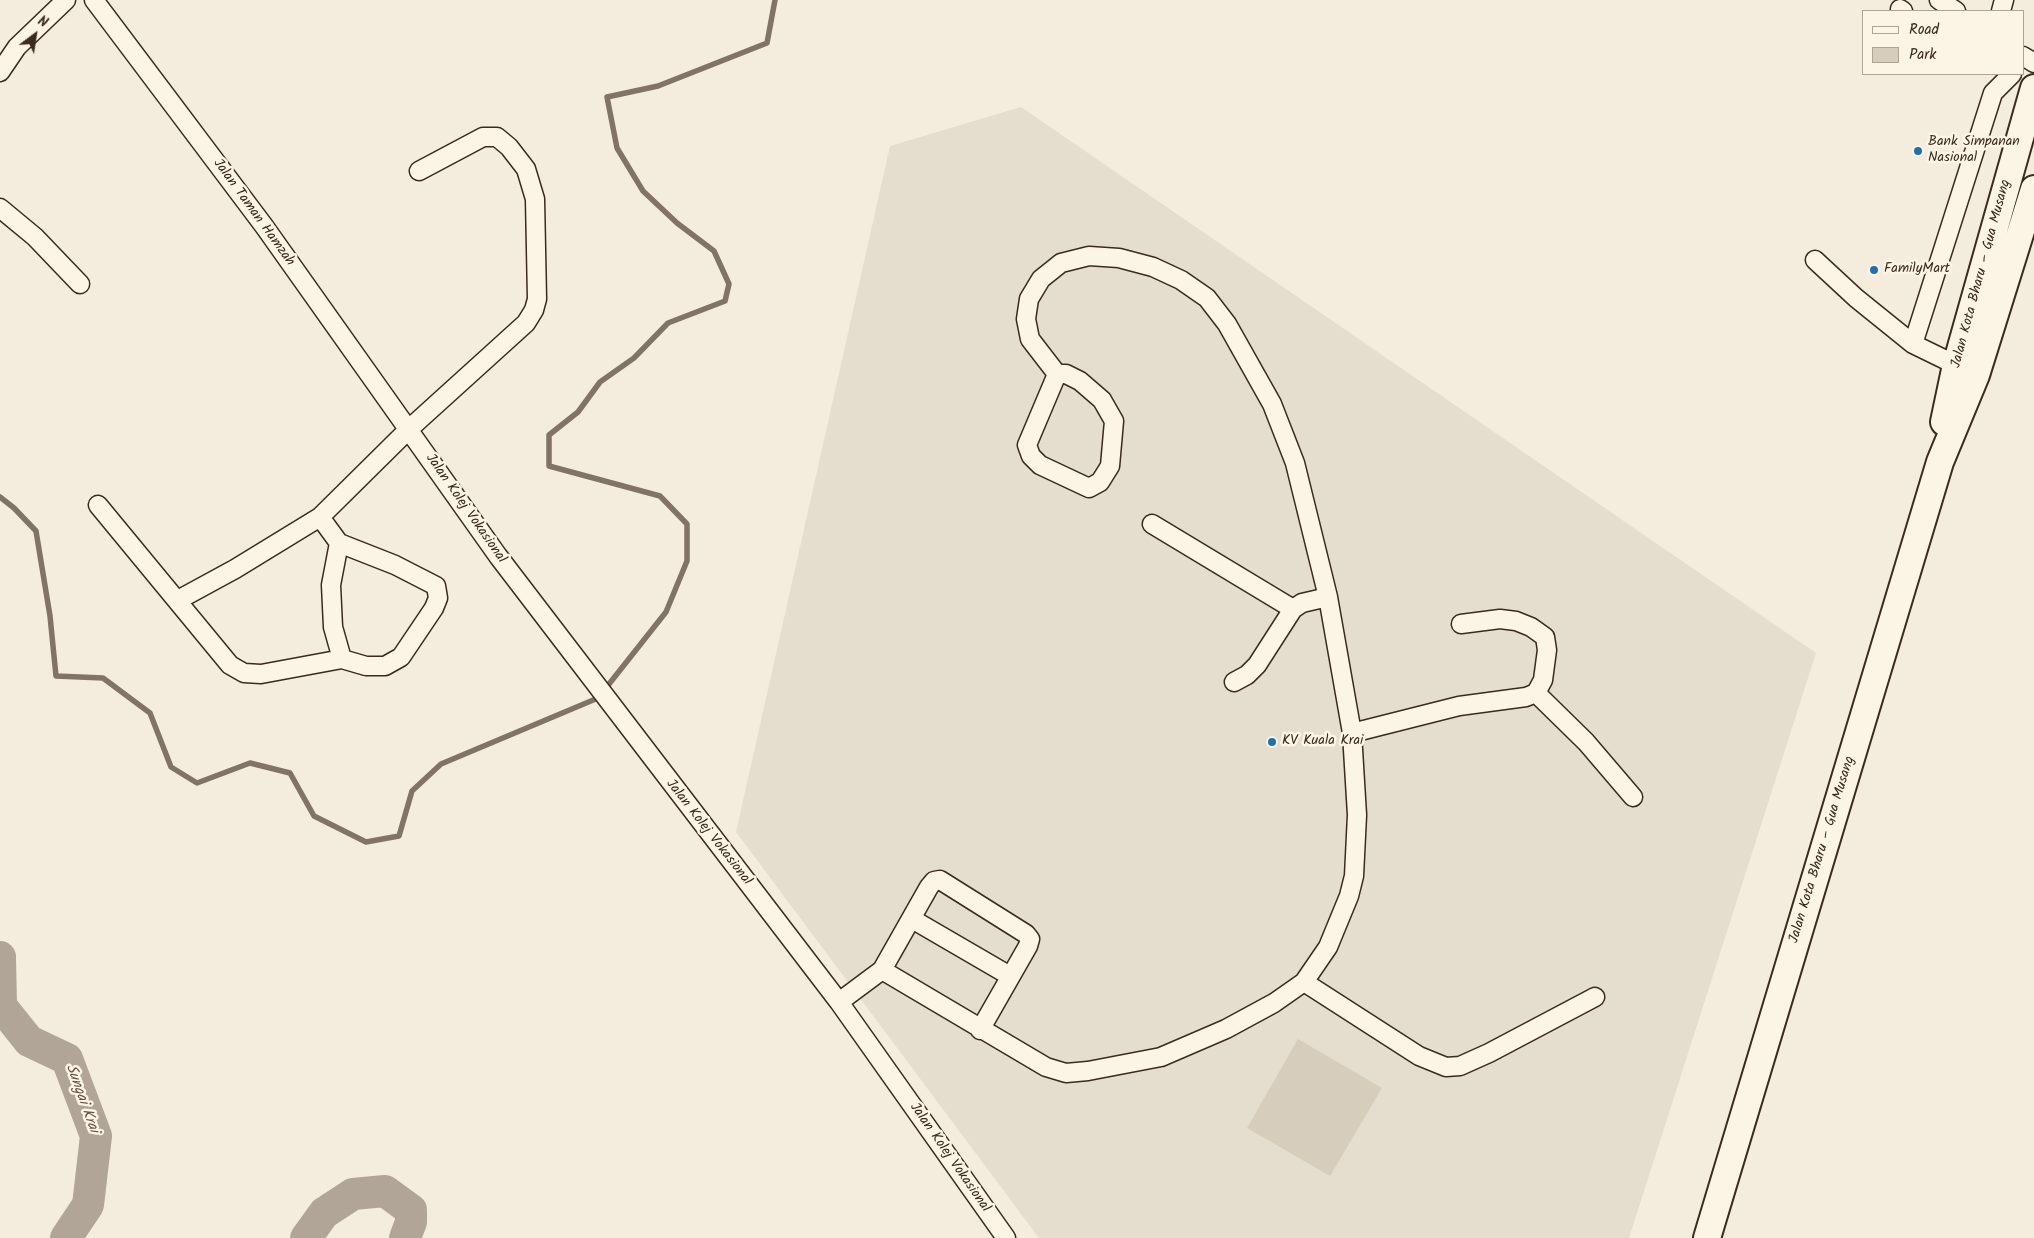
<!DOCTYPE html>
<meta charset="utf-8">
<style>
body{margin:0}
#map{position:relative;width:2034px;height:1238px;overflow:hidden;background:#f4eddd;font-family:Kalam,sans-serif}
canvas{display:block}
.legend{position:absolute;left:1862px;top:10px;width:162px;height:65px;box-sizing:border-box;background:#fcf5e5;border:1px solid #afa495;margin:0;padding:6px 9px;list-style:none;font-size:15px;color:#3b2a1e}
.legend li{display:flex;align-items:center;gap:10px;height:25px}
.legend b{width:25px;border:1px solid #afa495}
.north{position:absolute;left:10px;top:10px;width:50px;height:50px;-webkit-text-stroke:4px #fcf5e5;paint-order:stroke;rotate:31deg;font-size:14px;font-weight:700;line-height:20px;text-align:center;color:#3b2a1e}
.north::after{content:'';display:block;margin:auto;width:18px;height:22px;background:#3b2a1e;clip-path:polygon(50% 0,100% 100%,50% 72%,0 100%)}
</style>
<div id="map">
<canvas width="2034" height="1238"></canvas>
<ul class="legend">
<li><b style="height:6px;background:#fcf5e5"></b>Road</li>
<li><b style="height:14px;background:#d6cdbd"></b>Park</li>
</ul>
<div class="north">N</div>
</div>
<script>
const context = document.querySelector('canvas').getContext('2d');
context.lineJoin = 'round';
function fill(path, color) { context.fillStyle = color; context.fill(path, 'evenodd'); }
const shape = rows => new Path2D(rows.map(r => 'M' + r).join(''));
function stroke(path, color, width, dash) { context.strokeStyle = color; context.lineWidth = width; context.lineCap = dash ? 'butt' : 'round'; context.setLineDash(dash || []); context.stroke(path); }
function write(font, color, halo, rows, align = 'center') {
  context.font = font + ' Kalam,sans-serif'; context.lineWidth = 5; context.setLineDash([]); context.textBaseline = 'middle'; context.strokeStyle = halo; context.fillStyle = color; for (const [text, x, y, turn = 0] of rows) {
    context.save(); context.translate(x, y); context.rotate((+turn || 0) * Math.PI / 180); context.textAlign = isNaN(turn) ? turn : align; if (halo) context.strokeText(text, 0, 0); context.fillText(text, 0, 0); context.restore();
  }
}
const built = shape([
 [1021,107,1816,653,1629,1238,1039,1238,736,832,890,146]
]);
const green = shape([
 [1298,1039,1382,1088,1330,1176,1247,1128]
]);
const stream = shape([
 [0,497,14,508,36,531,50,616,56,676,103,678,150,713,171,767,197,783,250,763,290,773,314,816,366,842,399,836,412,791,441,764,598,698,666,612,687,561,687,524,660,496,549,466,549,435,578,412,600,382,634,358,668,323,725,301,729,284,714,251,677,223,643,191,617,148,607,97,658,86,767,43,775,0]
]);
const river = shape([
 [0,957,1,1006,29,1041,67,1059,96,1136,88,1205,66,1238],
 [306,1238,324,1213,353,1194,385,1191,411,1210,411,1222,405,1238]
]);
const minor = shape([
 [94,0,264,226,498,556,839,1002,1006,1238],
 [1939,0,1956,11],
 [1900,9,1903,11],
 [2001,11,2004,0],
 [2023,56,2034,63],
 [0,72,17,47,66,0],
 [0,208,35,237,80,284],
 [1815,260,1856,298,1913,344,1956,365],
 [1913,344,1993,93,2012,74],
 [1057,374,1066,374,1080,381,1102,400,1114,421,1110,466,1100,482,1089,488,1040,465,1031,456,1027,445,1057,374],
 [98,505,230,665,244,673,261,674,342,659,366,666,385,666,401,657,434,608,438,598,436,586,395,565,339,543],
 [320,517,339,543,331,585,333,627,342,659],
 [1152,524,1293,609],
 [178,600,235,569,320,517,409,429,526,323,534,310,537,299,535,199,526,169,509,147,497,137,483,137,419,171],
 [1234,682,1247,675,1257,665,1293,609,1302,603,1328,597],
 [1536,693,1586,742,1633,797],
 [1352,733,1459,706,1526,697,1536,693,1543,680,1547,650,1545,637,1531,627,1516,621,1500,619,1461,624],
 [912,919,1010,976],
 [882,970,1046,1067,1066,1073,1088,1071,1161,1057,1226,1029,1274,1003,1304,982,1328,947,1349,896,1354,876,1357,815,1352,733,1328,597,1295,463,1272,404,1227,324,1207,298,1181,280,1153,267,1119,258,1089,256,1061,263,1041,279,1029,299,1026,319,1030,339,1057,374],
 [1304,982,1419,1056,1446,1067,1460,1066,1489,1053,1595,997],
 [839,1002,882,970,929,887,934,881,940,880,1026,934,1030,939,1028,946,980,1030]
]);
const highway = shape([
 [1944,422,1956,365,2034,88],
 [1707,1238,1940,462,1976,375,2034,189]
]);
const markers = [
 [1918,151,5,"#1f6fb2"],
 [1874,270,5,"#1f6fb2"],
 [1272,742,5,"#1f6fb2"]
];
const poiNames = [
 ["Bank Simpanan",1928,143],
 ["Nasional",1928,159],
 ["FamilyMart",1884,270],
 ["KV Kuala Krai",1282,742]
];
const streetNames = [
 ["Jalan Taman Hamzah",253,213,54],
 ["Jalan Kota Bharu – Gua Musang",1982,274,-75],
 ["Jalan Kolej Vokasional",465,509,55],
 ["Jalan Kolej Vokasional",708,833,52],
 ["Jalan Kota Bharu – Gua Musang",1823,850,-73],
 ["Jalan Kolej Vokasional",949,1158,55]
];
const waterNames = [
 ["Sungai Krai",81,1099,70]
];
fill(built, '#e5ddce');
fill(green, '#d6cdbd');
stroke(stream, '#817466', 5.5);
stroke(river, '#b0a596', 32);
stroke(minor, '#3b2a1e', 21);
stroke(highway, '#3b2a1e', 30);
stroke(minor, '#fcf5e5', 18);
stroke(highway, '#fcf5e5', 26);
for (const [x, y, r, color] of markers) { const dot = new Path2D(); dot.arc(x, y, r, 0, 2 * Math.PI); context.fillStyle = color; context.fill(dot); stroke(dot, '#fcf5e5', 2); }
write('14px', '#3b2a1e', '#fcf5e5', poiNames, 'left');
write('14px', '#3b2a1e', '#fcf5e5', streetNames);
write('italic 15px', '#645548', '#fcf5e5', waterNames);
</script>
